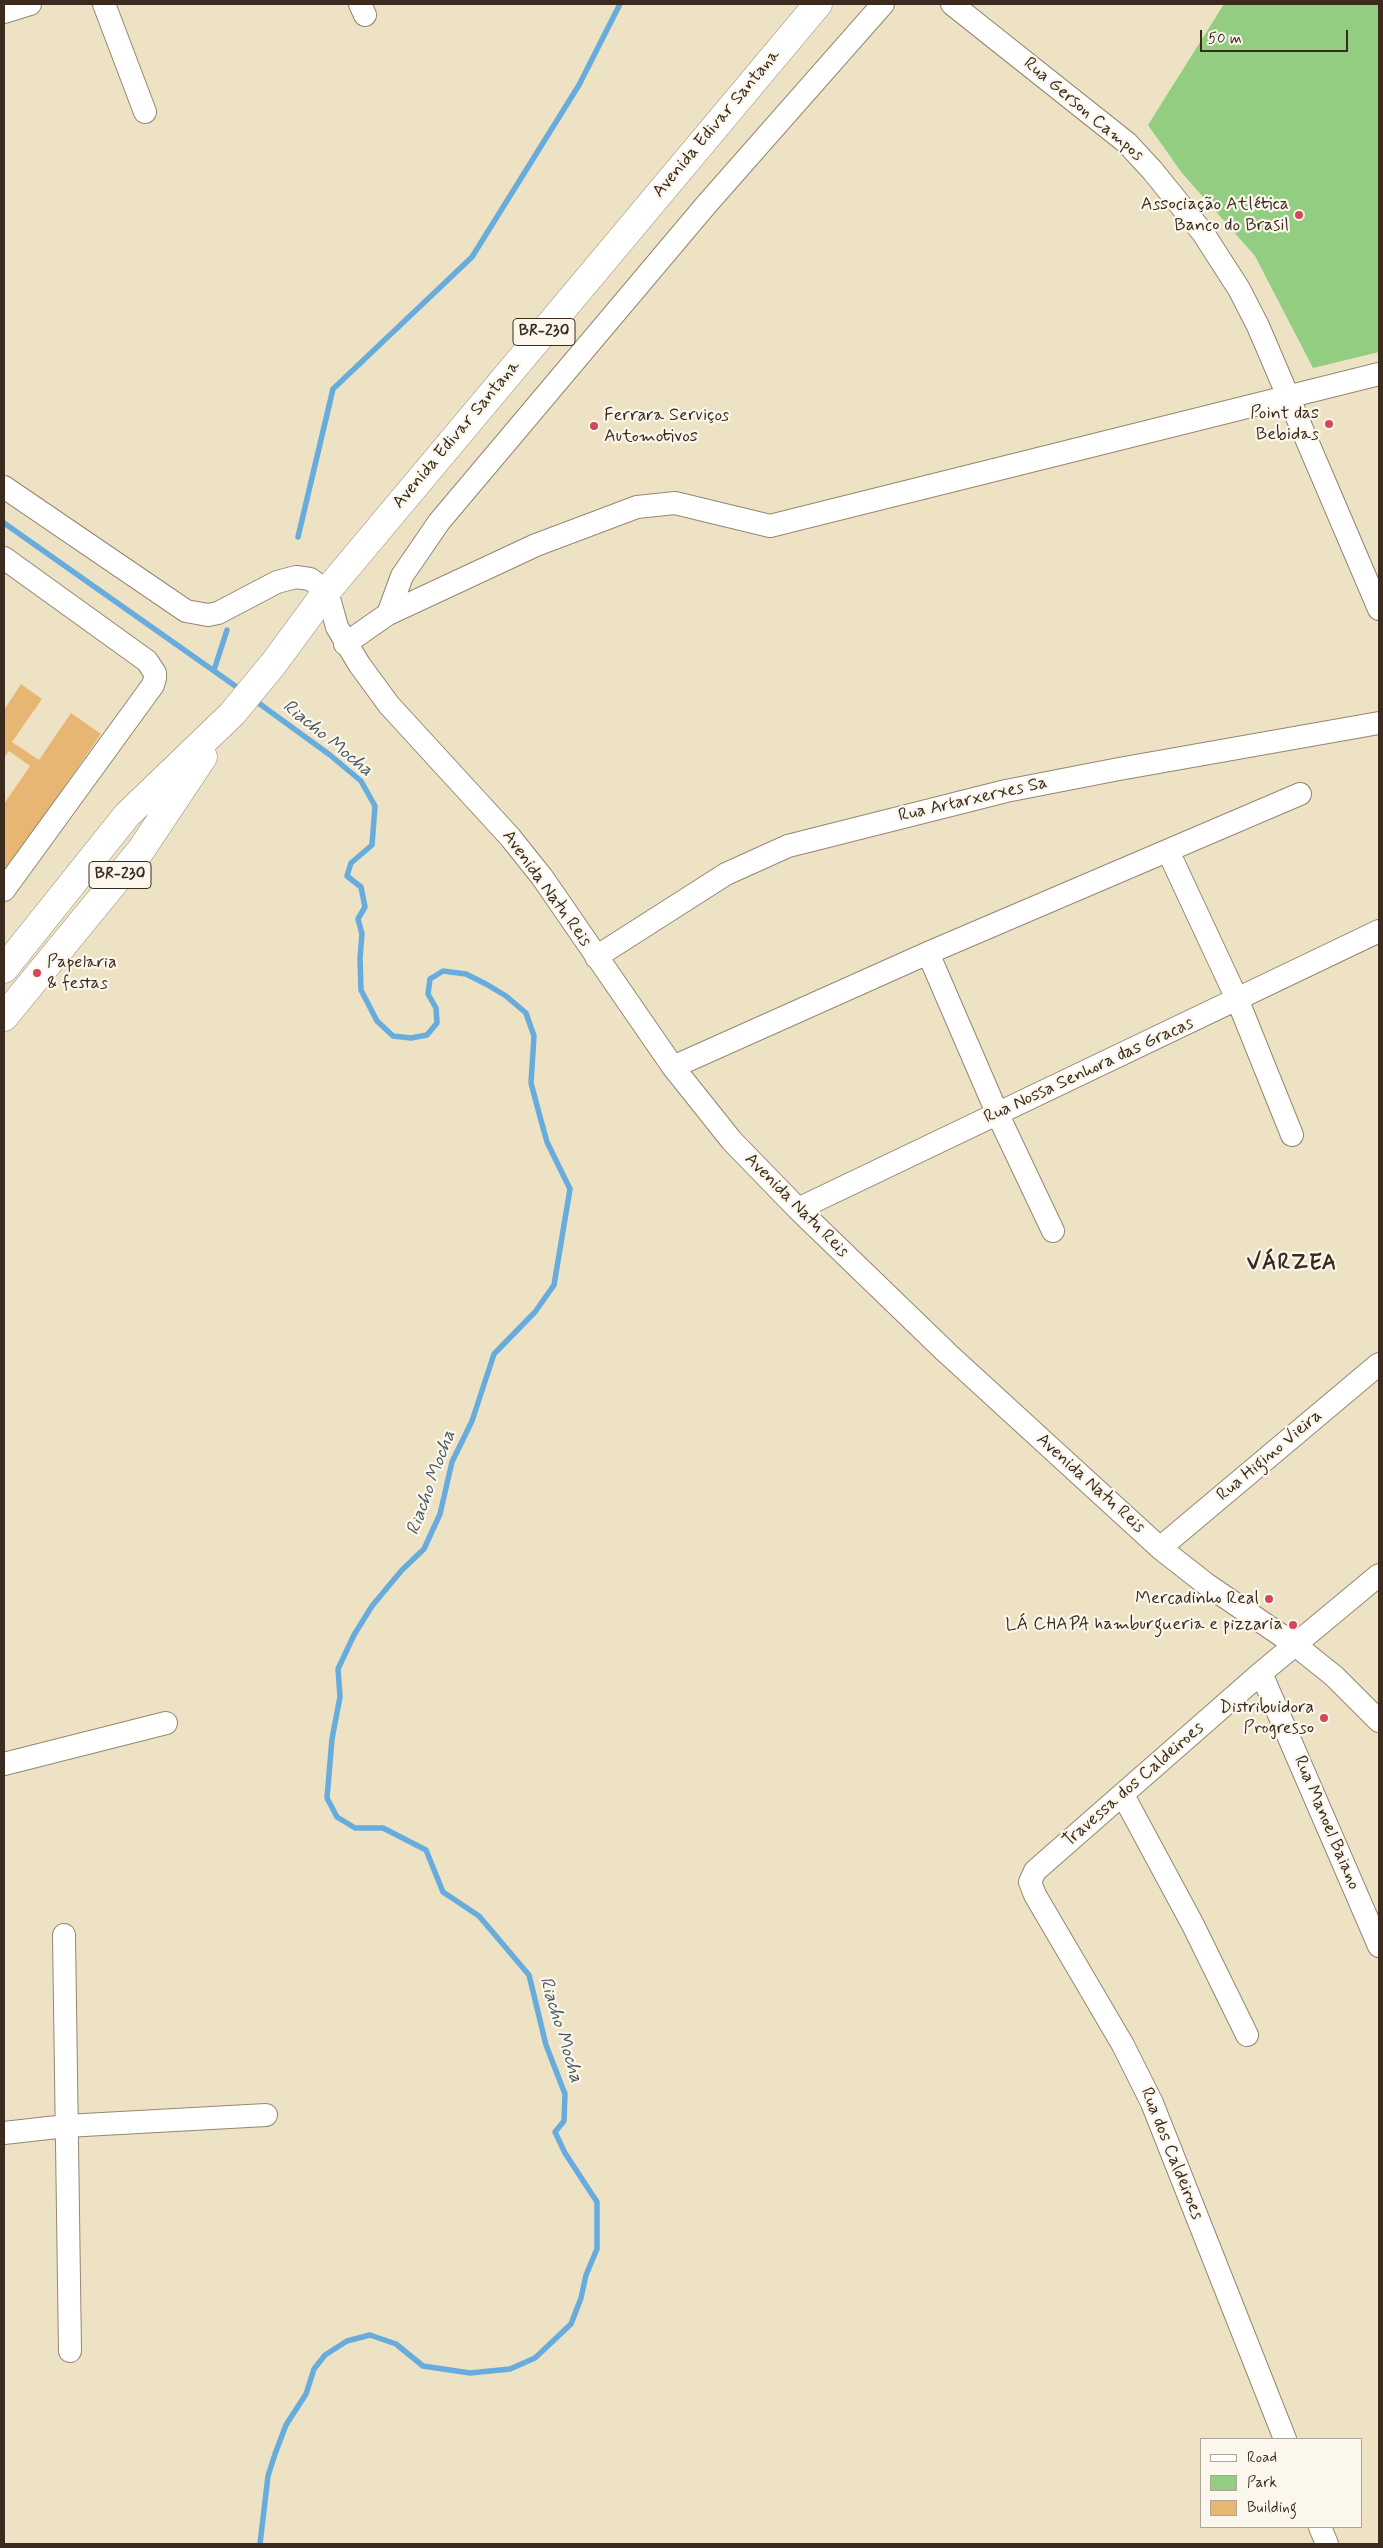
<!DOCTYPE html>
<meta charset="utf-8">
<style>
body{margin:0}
#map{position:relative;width:1383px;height:2548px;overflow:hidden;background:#ede3c4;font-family:Mynerve,sans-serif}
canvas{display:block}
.frame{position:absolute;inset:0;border:5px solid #3b2a1e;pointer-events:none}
.legend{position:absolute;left:1200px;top:2438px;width:162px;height:90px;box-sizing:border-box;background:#fbf7ec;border:1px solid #aea59a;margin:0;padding:6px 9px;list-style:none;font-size:15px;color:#3b2a1e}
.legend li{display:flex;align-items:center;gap:10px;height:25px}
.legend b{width:25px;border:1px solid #aea59a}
.scale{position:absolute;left:1200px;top:30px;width:148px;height:22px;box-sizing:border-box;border:2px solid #3b2a1e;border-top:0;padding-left:6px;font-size:15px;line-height:18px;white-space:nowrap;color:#3b2a1e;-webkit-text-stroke:4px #fbf7ec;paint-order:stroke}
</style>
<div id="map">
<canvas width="1383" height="2548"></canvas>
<div class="frame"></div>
<ul class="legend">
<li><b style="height:6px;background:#fff"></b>Road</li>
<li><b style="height:14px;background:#92cd81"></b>Park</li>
<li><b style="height:14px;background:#e7b673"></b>Building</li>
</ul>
<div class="scale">50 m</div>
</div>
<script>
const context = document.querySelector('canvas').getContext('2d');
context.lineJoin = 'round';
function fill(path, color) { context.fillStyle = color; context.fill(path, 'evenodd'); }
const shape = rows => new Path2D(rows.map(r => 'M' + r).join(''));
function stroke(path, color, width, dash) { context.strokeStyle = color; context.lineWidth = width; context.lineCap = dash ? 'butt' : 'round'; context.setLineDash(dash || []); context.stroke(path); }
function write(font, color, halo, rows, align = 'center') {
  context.font = font + ' Mynerve,sans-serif'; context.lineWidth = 4.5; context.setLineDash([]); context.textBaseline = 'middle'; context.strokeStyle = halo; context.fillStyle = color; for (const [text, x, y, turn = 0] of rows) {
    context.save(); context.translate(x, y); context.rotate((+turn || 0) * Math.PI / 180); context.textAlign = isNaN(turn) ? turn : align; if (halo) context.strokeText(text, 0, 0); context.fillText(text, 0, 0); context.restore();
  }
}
const green = shape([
 [1224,4,1379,4,1379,352,1313,368,1255,256,1182,173,1148,125]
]);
const stream = shape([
 [4,523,241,690],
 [298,537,333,389,472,257,579,85,620,4],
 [214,670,227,630],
 [253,699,330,755,361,781,375,806,372,845,351,863,347,876,361,887,365,907,358,919,362,934,360,958,361,990,377,1021,393,1036,411,1038,427,1035,437,1023,436,1008,428,994,430,979,443,971,466,974,486,984,506,996,526,1013,534,1036,531,1083,539,1113,547,1142,570,1189,554,1285,535,1312,494,1354,472,1421,452,1462,440,1514,424,1549,402,1570,372,1606,354,1635,338,1669,340,1697,332,1739,327,1798,337,1817,355,1828,383,1828,426,1850,443,1892,479,1916,529,1975,546,2045,565,2094,564,2121,555,2132,565,2153,597,2202,597,2249,586,2275,581,2298,571,2324,535,2358,510,2369,470,2373,423,2366,396,2344,370,2335,347,2341,325,2355,314,2369,306,2394,286,2425,275,2454,268,2476,260,2544]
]);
const building = shape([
 [21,684,42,699,12,742,39,760,71,713,101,734,4,874,4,804,30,766,9,751,4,758,4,710]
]);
const minor = shape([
 [104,4,145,112],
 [360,4,365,15],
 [952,4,1127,143,1152,170,1203,233,1239,289,1258,326,1379,609],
 [4,12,30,4],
 [4,487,186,611,208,615,218,613,277,582,296,577,310,579,327,591,337,627,359,664,389,705,510,837,542,877,673,1067,732,1141,798,1209,947,1353,1160,1548,1206,1584,1294,1644,1334,1676,1379,1721],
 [4,558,147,661,155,673,155,678,153,685,4,890],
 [388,614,402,576,439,522,706,205,883,4],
 [345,644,388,614,536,545,637,507,675,503,770,526,1379,374],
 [1168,851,1238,1001,1292,1135],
 [928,953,998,1115,1053,1231],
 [596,957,726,874,788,846,1006,791,1119,769,1379,723],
 [673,1067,928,953,1300,794],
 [798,1209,1379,931],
 [1160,1548,1379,1364],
 [1261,1673,1379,1946],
 [4,1764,166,1723],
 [1123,1795,1193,1925,1247,2035],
 [64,1935,70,2351],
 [4,2133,66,2126,266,2115],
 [1285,2439,1152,2103,1123,2045,1035,1895,1030,1882,1035,1871,1261,1673,1379,1575],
 [1320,2527,1327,2544]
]);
const highway = shape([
 [4,969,127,815,232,714,274,663,327,591,818,4],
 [4,1017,141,850,203,757]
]);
const markers = [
 [1299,215,5,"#d1495b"],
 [1329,424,5,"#d1495b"],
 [594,426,5,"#d1495b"],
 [37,973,5,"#d1495b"],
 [1269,1599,5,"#d1495b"],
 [1293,1625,5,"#d1495b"],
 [1324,1718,5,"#d1495b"]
];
const shields = [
 [544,332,62],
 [120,875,62]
];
const shieldNames = [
 ["BR-230",544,332],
 ["BR-230",120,875]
];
const streetNames = [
 ["Rua Gerson Campos",1083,110,40],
 ["Avenida Edivar Santana",717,124,-50],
 ["Avenida Edivar Santana",457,435,-50],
 ["Rua Artarxerxes Sa",973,800,-13],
 ["Avenida Natu Reis",546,889,54],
 ["Rua Nossa Senhora das Gracas",1089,1071,-25],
 ["Avenida Natu Reis",796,1206,45],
 ["Rua Higino Vieira",1270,1456,-40],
 ["Avenida Natu Reis",1090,1484,42],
 ["Travessa dos Caldeiroes",1134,1785,-41],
 ["Rua Manoel Baiano",1326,1823,67],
 ["Rua dos Caldeiroes",1171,2154,68]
];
const poiNames = [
 ["Associação Atlética",1289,205],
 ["Banco do Brasil",1289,226],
 ["Point das",1319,414],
 ["Bebidas",1319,435],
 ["Ferrara Serviços",604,416,"left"],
 ["Automotivos",604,437,"left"],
 ["Papelaria",47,963,"left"],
 ["& festas",47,984,"left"],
 ["Mercadinho Real",1259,1599],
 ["LÁ CHAPA hamburgueria e pizzaria",1283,1625],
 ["Distribuidora",1314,1708],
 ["Progresso",1314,1729]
];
const waterNames = [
 ["Riacho Mocha",327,739,39],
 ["Riacho Mocha",432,1483,-70],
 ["Riacho Mocha",560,2030,73]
];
const districtNames = [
 ["VÁRZEA",1292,1264]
];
fill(green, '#92cd81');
stroke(stream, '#67acdd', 5.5);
fill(building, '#e7b673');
stroke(minor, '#948671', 24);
stroke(highway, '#948671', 29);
stroke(minor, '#fff', 22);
stroke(highway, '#fff', 28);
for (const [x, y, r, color] of markers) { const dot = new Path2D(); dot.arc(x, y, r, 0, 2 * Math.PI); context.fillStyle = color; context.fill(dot); stroke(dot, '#fbf7ec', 2); }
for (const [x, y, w] of shields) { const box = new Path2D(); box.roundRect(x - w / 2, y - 13.5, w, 27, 4); context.fillStyle = '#fbf7ec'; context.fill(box); stroke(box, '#3b2a1e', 1); }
write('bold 16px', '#3b2a1e', null, shieldNames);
write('18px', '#3b2a1e', '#fbf7ec', streetNames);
write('18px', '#3b2a1e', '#fbf7ec', poiNames, 'right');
write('italic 19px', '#4a5861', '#fbf7ec', waterNames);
context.letterSpacing = '1px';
write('bold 22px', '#3b2a1e', '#fbf7ec', districtNames);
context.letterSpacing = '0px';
</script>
